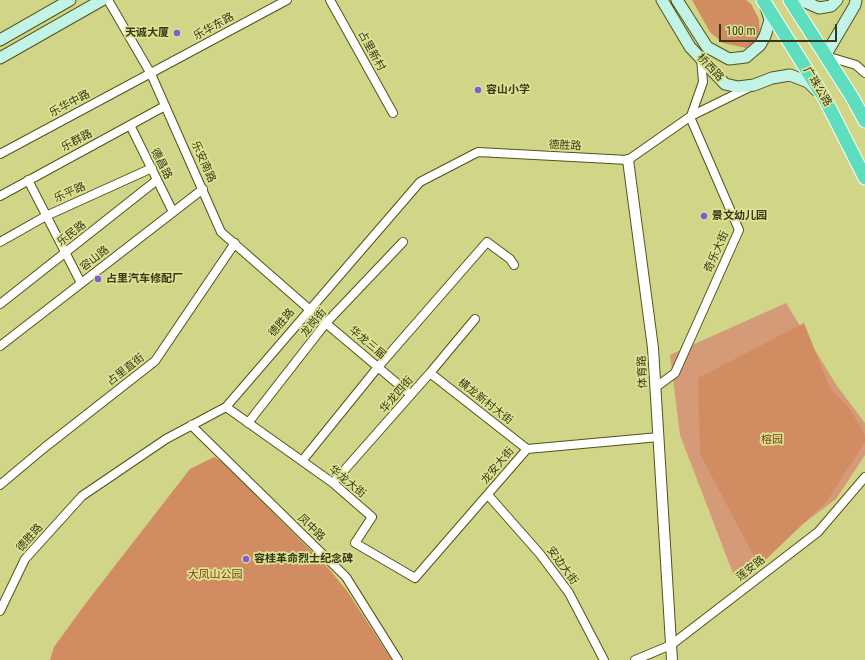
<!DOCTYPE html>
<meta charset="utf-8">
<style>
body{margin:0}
#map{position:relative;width:865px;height:660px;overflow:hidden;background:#d0d587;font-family:"Roboto Condensed",sans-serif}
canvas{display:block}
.scale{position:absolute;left:719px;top:24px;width:118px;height:18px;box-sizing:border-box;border:2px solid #363818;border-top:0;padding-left:5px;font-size:12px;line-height:14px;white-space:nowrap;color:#363818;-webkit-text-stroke:3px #dde294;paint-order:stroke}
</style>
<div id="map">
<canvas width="865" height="660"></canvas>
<div class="scale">100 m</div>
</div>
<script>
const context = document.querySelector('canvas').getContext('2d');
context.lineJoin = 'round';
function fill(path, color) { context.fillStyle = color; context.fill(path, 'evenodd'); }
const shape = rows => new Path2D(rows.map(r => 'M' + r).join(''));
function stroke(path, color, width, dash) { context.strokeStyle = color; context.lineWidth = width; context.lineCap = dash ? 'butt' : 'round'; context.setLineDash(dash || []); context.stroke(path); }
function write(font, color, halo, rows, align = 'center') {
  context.font = font + ' "Roboto Condensed","Noto Sans SC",sans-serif'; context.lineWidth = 3.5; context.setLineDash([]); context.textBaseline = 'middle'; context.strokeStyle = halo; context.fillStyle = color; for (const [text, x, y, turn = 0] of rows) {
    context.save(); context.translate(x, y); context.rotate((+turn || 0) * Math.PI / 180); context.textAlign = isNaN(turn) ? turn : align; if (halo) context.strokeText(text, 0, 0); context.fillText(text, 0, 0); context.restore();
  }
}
const green = shape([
 [786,303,837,386,865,423,865,455,836,499,734,576,680,435,670,355]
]);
const forest = shape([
 [692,0,746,0,751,4,759,19,760,40,746,48,723,43,710,32],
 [804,323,830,388,850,409,865,435,865,442,827,501,759,566,700,454,698,378],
 [214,457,224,463,329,569,347,591,392,660,50,660,54,647,86,603,190,469]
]);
const minor = shape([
 [108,0,151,74,221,232,309,309,411,395],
 [330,0,393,113],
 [826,56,856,65,865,73],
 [691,116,703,82,701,58],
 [130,125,173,212],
 [0,154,287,0],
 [28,180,81,283],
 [0,196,165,106],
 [0,242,46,216,152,168],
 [0,304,157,180],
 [0,346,203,189],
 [430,373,527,449],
 [656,387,675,373,739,230,690,117],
 [226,407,333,483,372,517,355,543,415,578,527,449,659,437],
 [248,423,326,323,403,242],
 [191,425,346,577,398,660],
 [302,461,378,367,487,242,510,259,514,265],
 [333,483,430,373,475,319],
 [0,485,44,448,155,361,235,243],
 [488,495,540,554,569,593,604,660],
 [0,611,25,559,82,496,166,439,226,407,420,182,478,152,628,160,691,116,748,88],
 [635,660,671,645,818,532,865,477]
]);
const tertiary = shape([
 [628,160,653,348,672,660]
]);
const secondary = shape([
 [662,0,690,47,725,84,738,87,754,85,772,78,790,75,808,82,816,90],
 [677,0,707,47,729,59,746,57,760,45,765,36,770,20,766,7],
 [801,0,819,8,831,6,837,0],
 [0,40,70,0],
 [825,56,855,5,856,0],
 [0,58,102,0]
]);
const trunk = shape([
 [763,0,825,99,865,178],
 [790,0,852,97,865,121]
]);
const markers = [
 [177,33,4,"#7d5dd7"],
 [478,90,4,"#7d5dd7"],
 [704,216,4,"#7d5dd7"],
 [98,279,4,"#7d5dd7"],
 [246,559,4,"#7d5dd7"]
];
const streetNames = [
 ["乐华东路",214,27,-29],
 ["占里新村",371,51,61],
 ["桥西路",710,68,46],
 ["广珠公路",817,87,59],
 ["乐华中路",70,104,-28],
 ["乐群路",77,141,-28],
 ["德胜路",565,146,3],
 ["乐安南路",203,162,66],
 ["德昌路",161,164,63],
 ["乐平路",70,193,-24],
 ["乐民路",72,234,-38],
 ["奇乐大街",717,252,-66],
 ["容山路",95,259,-38],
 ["德胜路",282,323,-50],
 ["龙岗街",314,323,-50],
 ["华龙三届",367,343,40],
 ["占里直街",126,370,-38],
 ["体育路",643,372,-93],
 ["华龙四街",397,395,-49],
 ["横龙新村大街",485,402,38],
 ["龙安大街",498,466,-50],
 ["华龙大街",347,482,39],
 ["凤中路",311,528,44],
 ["德胜路",30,538,-49],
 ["安边大街",562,566,54],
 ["莲安路",751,569,-38]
];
const poiNames = [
 ["天诚大厦",169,33,"right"],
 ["容山小学",486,90],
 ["景文幼儿园",712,216],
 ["占里汽车修配厂",106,279],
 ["容桂革命烈士纪念碑",254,559]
];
const parkNames = [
 ["榕园",772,440],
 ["大凤山公园",215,575]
];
fill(green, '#d59b78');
fill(forest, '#d28c62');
stroke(minor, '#525419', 10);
stroke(tertiary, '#525419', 12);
stroke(secondary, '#525419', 13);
stroke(trunk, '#fff', 15);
stroke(minor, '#fff', 8);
stroke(tertiary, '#fff', 10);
stroke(secondary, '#c2f3e7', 11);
stroke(trunk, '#5edebf', 13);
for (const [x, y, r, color] of markers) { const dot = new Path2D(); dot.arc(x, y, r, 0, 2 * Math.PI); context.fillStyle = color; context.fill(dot); stroke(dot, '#dde294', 1.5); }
write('11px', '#363818', '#dde294', streetNames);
write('bold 11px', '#363818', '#dde294', poiNames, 'left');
write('11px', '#80400f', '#dde294', parkNames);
</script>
